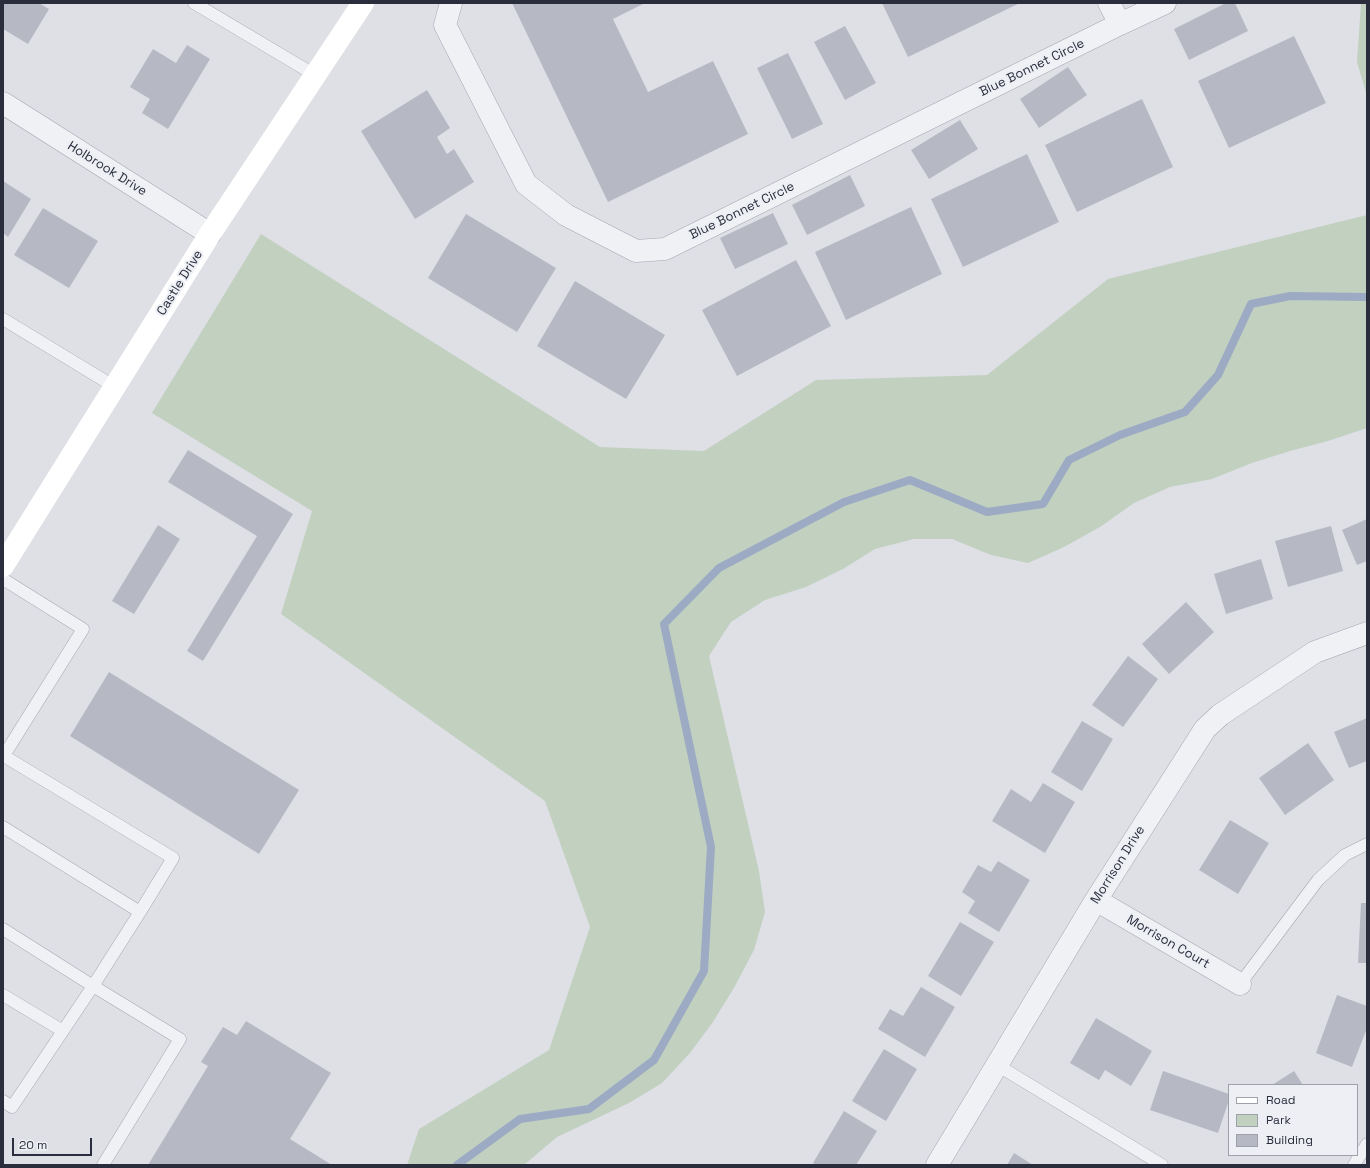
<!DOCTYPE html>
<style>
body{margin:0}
#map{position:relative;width:1370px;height:1168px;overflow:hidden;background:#dee0e6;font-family:"Space Grotesk",sans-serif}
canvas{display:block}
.frame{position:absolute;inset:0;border:4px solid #292d3c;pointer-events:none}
.legend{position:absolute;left:1228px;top:1084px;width:130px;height:72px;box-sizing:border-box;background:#edeff4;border:1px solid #9fa1aa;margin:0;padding:5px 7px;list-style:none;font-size:12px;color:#292d3c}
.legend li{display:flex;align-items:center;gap:8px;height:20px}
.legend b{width:20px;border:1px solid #9fa1aa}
.scale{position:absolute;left:12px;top:1138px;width:80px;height:18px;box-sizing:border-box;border:2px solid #292d3c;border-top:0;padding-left:5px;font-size:12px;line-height:14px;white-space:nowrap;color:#292d3c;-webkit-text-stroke:3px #edeff4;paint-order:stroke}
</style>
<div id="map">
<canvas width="1370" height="1168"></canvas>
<div class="frame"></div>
<ul class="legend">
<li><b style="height:5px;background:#fff"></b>Road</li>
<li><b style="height:11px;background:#c2d0c0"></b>Park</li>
<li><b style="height:11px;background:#b6b9c3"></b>Building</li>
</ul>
<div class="scale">20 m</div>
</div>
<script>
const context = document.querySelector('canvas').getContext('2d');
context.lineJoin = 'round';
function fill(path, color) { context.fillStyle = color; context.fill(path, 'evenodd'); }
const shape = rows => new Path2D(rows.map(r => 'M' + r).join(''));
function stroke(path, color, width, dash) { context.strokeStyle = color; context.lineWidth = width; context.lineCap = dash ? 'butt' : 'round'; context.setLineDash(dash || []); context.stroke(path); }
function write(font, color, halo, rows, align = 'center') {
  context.font = font + ' "Space Grotesk",sans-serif'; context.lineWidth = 4; context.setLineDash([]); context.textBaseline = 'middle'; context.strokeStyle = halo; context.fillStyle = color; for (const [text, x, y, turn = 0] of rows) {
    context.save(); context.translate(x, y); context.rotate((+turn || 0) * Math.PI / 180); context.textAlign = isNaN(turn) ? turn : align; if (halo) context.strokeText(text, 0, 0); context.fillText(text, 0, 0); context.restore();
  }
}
const green = shape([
 [1361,3,1367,3,1367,96,1357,62],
 [1367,215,1367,428,1328,441,1290,451,1252,463,1212,479,1170,487,1134,503,1100,527,1064,547,1028,563,991,555,952,539,914,539,875,549,843,569,806,587,765,600,731,622,709,656,759,871,765,912,754,950,735,986,713,1022,690,1053,662,1083,629,1103,557,1137,524,1165,407,1165,419,1129,549,1050,590,927,545,801,281,614,312,511,152,413,261,234,600,447,704,451,816,380,987,375,1108,279]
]);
const stream = shape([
 [457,1165,520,1119,589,1109,654,1060,704,971,711,847,664,624,719,568,844,502,910,480,987,512,1043,504,1069,460,1120,435,1185,412,1218,375,1251,304,1290,296,1367,297]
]);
const building = shape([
 [3,3,39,3,49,9,28,44,3,29],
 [512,3,645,3,613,19,648,92,713,61,748,134,608,202],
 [882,3,1020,3,908,57],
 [1226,3,1235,3,1248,31,1189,60,1174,29],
 [845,26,876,83,845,100,814,42],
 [1294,36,1326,103,1229,148,1198,81],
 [187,45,210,59,168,129,142,113,150,99,130,87,153,49,176,63],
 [788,53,823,124,792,139,757,68],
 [1068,67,1087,95,1039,128,1020,99],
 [427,90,450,128,437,137,447,154,454,149,474,182,415,219,361,131],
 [1142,99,1173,167,1077,212,1045,145],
 [960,120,978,149,929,179,911,150],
 [1027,154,1059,222,963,267,931,199],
 [850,175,865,206,807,235,792,205],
 [3,181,31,199,8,237,3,233],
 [911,207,942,274,846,320,815,252],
 [43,208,98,241,69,288,14,255],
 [773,213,788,244,735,269,720,238],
 [466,214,556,268,517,332,428,278],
 [796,260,831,326,737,376,702,310],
 [575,281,665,335,626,399,537,346],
 [188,450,293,514,203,661,187,651,257,536,168,482],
 [1367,519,1367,561,1357,565,1342,530],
 [158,525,180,539,134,614,112,601],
 [1331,526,1343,571,1288,587,1275,541],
 [1261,559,1273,599,1226,614,1214,574],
 [1186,602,1214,632,1169,674,1142,644],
 [1128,656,1158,679,1123,727,1092,705],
 [109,672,299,790,259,854,70,736],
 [1367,718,1367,761,1349,768,1334,732],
 [1082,721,1113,739,1082,791,1051,772],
 [1308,743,1334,780,1285,815,1259,778],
 [1043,783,1075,802,1045,853,992,821,1011,789,1031,802],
 [1230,820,1269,843,1238,894,1199,870],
 [998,861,1030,880,999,932,968,913,975,901,962,892,978,865,991,872],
 [1361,903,1367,903,1367,963,1358,963],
 [960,922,994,942,961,996,928,976],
 [921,987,955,1007,925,1057,878,1029,890,1009,903,1016],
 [1337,995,1367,1006,1367,1028,1352,1067,1316,1053],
 [1096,1018,1152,1051,1131,1086,1105,1070,1099,1080,1070,1063],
 [246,1021,331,1073,290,1139,332,1165,148,1165,208,1066,201,1062,223,1027,237,1035],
 [884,1049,917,1069,886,1121,852,1101],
 [1163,1071,1229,1094,1229,1100,1218,1133,1150,1110],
 [1294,1071,1303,1085,1272,1085],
 [844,1111,877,1131,856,1165,816,1165,813,1163],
 [1014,1153,1033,1165,1007,1165]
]);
const service = shape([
 [194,3,315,75],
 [3,319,115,387],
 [3,579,83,629,3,757],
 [4,756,173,858,140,912],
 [3,827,140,912,93,986,3,929],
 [1240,984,1318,880,1345,855,1367,844],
 [3,995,63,1031],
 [997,1065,1162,1165],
 [3,1101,12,1107,93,986,180,1039,103,1165],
 [1354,1165,1367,1144]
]);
const minor = shape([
 [451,3,445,25,526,184,566,215,636,251,665,249,1120,24,1165,3],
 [1109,3,1120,24],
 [3,103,210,234],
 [1096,900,1240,984],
 [937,1165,1096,900,1205,729,1220,715,1315,652,1367,633]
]);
const secondary = shape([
 [3,566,210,234,363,3]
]);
const streetNames = [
 ["Blue Bonnet Circle",1032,68,-26],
 ["Holbrook Drive",107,169,32],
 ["Blue Bonnet Circle",742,211,-26],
 ["Castle Drive",180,283,-58],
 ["Morrison Drive",1118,865,-58],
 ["Morrison Court",1168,942,30]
];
fill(green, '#c2d0c0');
stroke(stream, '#9caac4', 8);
fill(building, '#b6b9c3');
stroke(service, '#a4a7b0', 13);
stroke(minor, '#a4a7b0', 23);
stroke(service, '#f0f1f5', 12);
stroke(minor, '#f0f1f5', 22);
stroke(secondary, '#fff', 22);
write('13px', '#292d3c', '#edeff4', streetNames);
</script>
